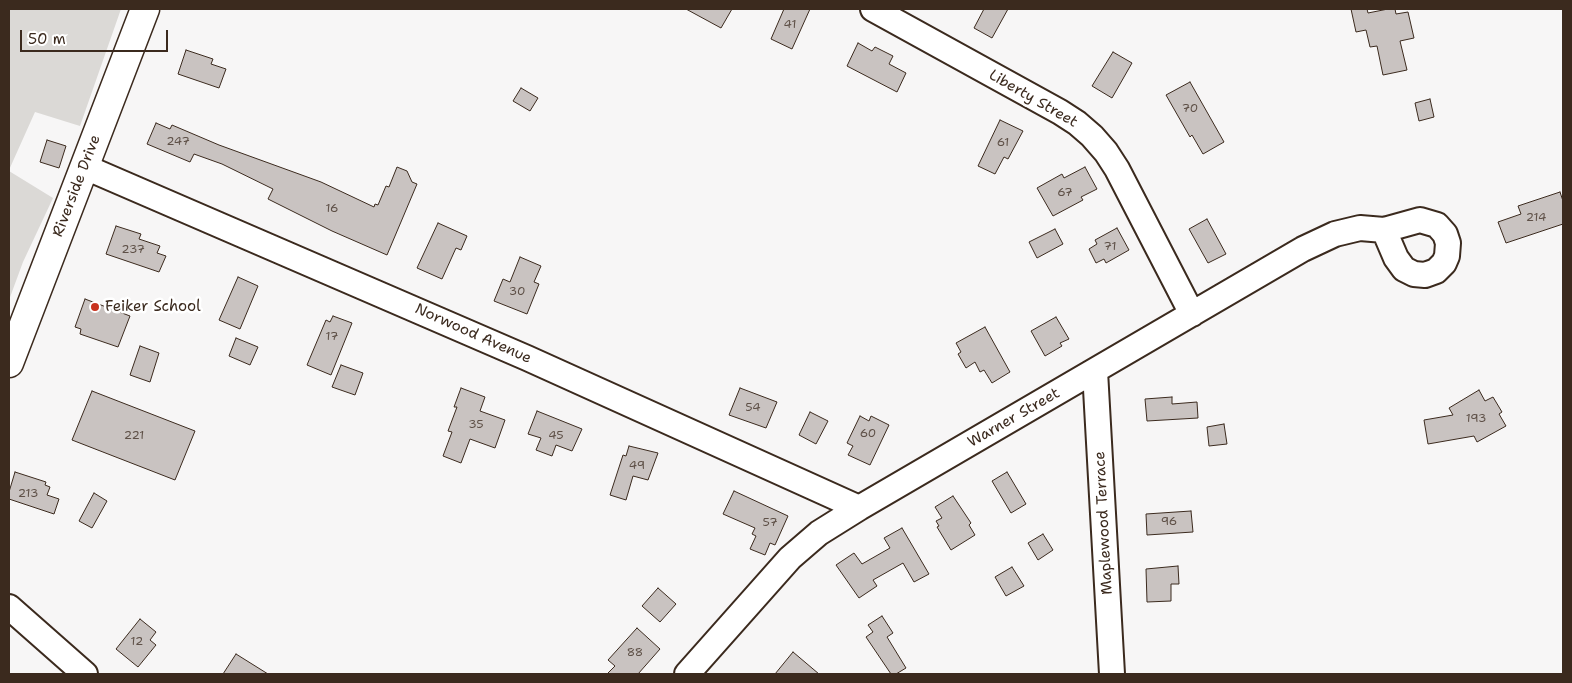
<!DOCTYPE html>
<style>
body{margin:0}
#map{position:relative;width:1572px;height:683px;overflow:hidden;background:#f7f6f6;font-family:"Shantell Sans",sans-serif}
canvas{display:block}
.frame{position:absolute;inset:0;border:10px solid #3b2a1e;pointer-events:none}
.scale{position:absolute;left:20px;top:30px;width:148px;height:22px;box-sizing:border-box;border:2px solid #3b2a1e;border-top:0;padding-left:6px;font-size:15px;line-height:18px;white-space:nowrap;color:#3b2a1e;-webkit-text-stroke:4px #fff;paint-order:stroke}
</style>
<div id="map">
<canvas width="1572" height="683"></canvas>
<div class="frame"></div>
<div class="scale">50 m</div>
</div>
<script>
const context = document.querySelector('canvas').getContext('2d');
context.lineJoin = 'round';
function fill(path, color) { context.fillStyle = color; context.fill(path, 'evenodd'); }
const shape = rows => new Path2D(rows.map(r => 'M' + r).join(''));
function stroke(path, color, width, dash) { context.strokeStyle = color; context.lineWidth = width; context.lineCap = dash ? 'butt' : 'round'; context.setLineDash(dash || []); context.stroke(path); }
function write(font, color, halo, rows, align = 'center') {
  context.font = font + ' "Shantell Sans",sans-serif'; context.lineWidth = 5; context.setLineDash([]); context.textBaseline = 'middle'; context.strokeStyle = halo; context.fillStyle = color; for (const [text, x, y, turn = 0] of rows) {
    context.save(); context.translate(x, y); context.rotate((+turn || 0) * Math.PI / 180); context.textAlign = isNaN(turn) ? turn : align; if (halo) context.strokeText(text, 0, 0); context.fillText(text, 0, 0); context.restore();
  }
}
const green = shape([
 [9,9,121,9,80,126,35,112,9,170],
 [9,171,53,198,23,262,9,300]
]);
const building = shape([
 [686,9,732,9,721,28,686,9],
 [784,9,810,9,792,49,771,39,784,9],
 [984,9,1008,9,992,38,974,28,984,9],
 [1351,9,1367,9,1368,13,1388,9,1395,9,1396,14,1408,12,1414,38,1400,41,1407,70,1383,75,1377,46,1370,47,1366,30,1356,32,1351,9],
 [858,43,872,51,875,47,893,56,889,64,906,73,897,92,847,66,858,43],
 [186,50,213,59,211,64,226,69,219,88,178,74,186,50],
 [1113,52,1132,63,1112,98,1092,86,1113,52],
 [1190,82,1224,142,1203,154,1192,135,1190,137,1166,95,1190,82],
 [521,88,538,98,530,111,513,101,521,88],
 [1430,99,1434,117,1419,121,1415,103,1430,99],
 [1000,120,1023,131,1008,159,1004,157,995,174,978,166,1000,120],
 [156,123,170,129,172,125,219,145,321,182,374,207,375,204,378,205,386,186,389,187,397,167,407,171,412,182,417,184,387,255,332,231,268,199,273,189,222,164,194,154,190,162,147,144,156,123],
 [47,140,66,146,59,168,40,162,47,140],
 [1085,167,1097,189,1081,197,1083,200,1053,216,1037,188,1062,174,1064,178,1085,167],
 [1560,192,1563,201,1563,224,1506,243,1498,222,1521,214,1518,206,1560,192],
 [1207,219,1226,254,1208,263,1189,229,1207,219],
 [438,223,467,236,461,250,456,248,442,279,417,268,438,223],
 [116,226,141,234,139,239,160,246,157,253,166,256,159,272,106,254,116,226],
 [1117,228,1129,250,1106,263,1104,259,1096,263,1089,249,1097,244,1095,240,1117,228],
 [1055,229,1063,244,1037,258,1029,242,1055,229],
 [520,257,541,266,534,282,539,284,527,314,494,301,503,279,510,282,520,257],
 [238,277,258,286,240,329,219,320,238,277],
 [85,299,130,316,118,347,80,334,81,329,75,327,85,299],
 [333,316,352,323,331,375,307,365,326,320,330,322,333,316],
 [1056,317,1069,339,1060,343,1062,346,1045,356,1031,331,1056,317],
 [985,327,1010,372,992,383,984,370,980,372,975,362,966,368,958,354,961,352,956,343,985,327],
 [236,338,258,347,250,365,229,356,236,338],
 [140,346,159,353,150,382,130,375,140,346],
 [341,365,363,373,355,395,332,387,341,365],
 [461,388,485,397,480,411,505,420,495,448,470,439,461,463,443,456,452,432,448,431,457,407,454,407,461,388],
 [740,388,777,402,766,428,729,415,740,388],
 [1479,390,1485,401,1493,397,1502,412,1499,414,1506,426,1477,442,1474,436,1428,444,1424,420,1453,415,1449,408,1479,390],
 [92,391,195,431,175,480,72,440,92,391],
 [1172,397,1172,404,1197,402,1198,418,1147,421,1145,399,1172,397],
 [537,411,582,429,572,451,556,445,552,456,536,450,541,438,528,434,537,411],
 [810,412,828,421,816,444,799,435,810,412],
 [860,416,869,421,871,416,889,425,870,465,848,455,853,446,847,443,860,416],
 [1224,424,1227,444,1209,446,1207,427,1224,424],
 [629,446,658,453,648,480,633,476,626,500,610,495,623,455,626,456,629,446],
 [15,472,46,482,45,485,50,487,47,495,59,499,54,514,9,499,9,492,15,472],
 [1007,472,1026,504,1011,513,992,481,1007,472],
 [734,491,788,516,775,545,770,543,765,555,750,549,756,536,752,534,755,528,723,514,734,491],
 [94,493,107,501,92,528,79,521,94,493],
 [953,496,971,523,969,525,975,535,951,550,937,527,939,526,936,521,942,518,935,507,953,496],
 [1191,511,1193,532,1147,535,1146,514,1191,511],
 [902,528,929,574,914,582,903,563,873,580,877,586,859,598,836,565,854,553,862,564,890,548,884,538,902,528],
 [1043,534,1053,550,1038,560,1028,543,1043,534],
 [1178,566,1179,584,1171,584,1171,601,1147,602,1146,569,1178,566],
 [1012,567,1024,586,1006,596,995,577,1012,567],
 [658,588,676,604,660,622,642,606,658,588],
 [882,616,893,633,887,637,906,668,896,674,891,674,866,637,873,632,868,625,882,616],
 [140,619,156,632,150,640,156,645,138,667,116,649,140,619],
 [637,628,660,649,638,674,607,674,615,666,608,660,637,628],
 [793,652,819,674,775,674,793,652],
 [236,654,268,674,223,674,236,654]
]);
const street = shape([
 [873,9,1060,112,1077,123,1092,136,1106,152,1117,169,1192,314],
 [85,167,527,358,859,508],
 [1095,371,1112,674],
 [9,607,85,674],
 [687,674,790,558,819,533,859,508,1303,249,1335,234,1360,228,1384,230,1420,220,1437,225,1445,234,1448,243,1447,256,1444,263,1436,271,1425,275,1414,274,1404,269,1396,258,1384,230]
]);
const secondary = shape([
 [9,363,145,9]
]);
const markers = [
 [95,307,5,"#c8321e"]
];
const numberNames = [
 ["41",790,25],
 ["70",1190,109],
 ["247",178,142],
 ["61",1003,143],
 ["67",1065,193],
 ["16",332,209],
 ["214",1536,218],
 ["71",1110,247],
 ["237",133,250],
 ["30",517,292],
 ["17",332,337],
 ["54",753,408],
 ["193",1476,419],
 ["35",476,425],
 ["60",868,434],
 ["221",134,436],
 ["45",556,436],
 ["49",637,466],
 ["213",28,494],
 ["96",1169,522],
 ["57",770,523],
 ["12",137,642],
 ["88",635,653]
];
const streetNames = [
 ["Liberty Street",1033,99,30],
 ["Riverside Drive",77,186,-69],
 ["Norwood Avenue",473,334,24],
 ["Warner Street",1014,418,-30],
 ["Maplewood Terrace",1104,523,-93]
];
const poiNames = [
 ["Feiker School",105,307]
];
fill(green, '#dbd9d6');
fill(building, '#c9c3c1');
stroke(building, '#3b2a1e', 1);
stroke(street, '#3b2a1e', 28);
stroke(secondary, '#3b2a1e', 31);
stroke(street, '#fff', 24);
stroke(secondary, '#fff', 28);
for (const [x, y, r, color] of markers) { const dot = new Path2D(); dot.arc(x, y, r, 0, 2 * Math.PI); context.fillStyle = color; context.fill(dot); stroke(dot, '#fff', 2); }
write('12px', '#5e5047', null, numberNames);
write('15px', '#3b2a1e', '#fff', streetNames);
write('15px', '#3b2a1e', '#fff', poiNames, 'left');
</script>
